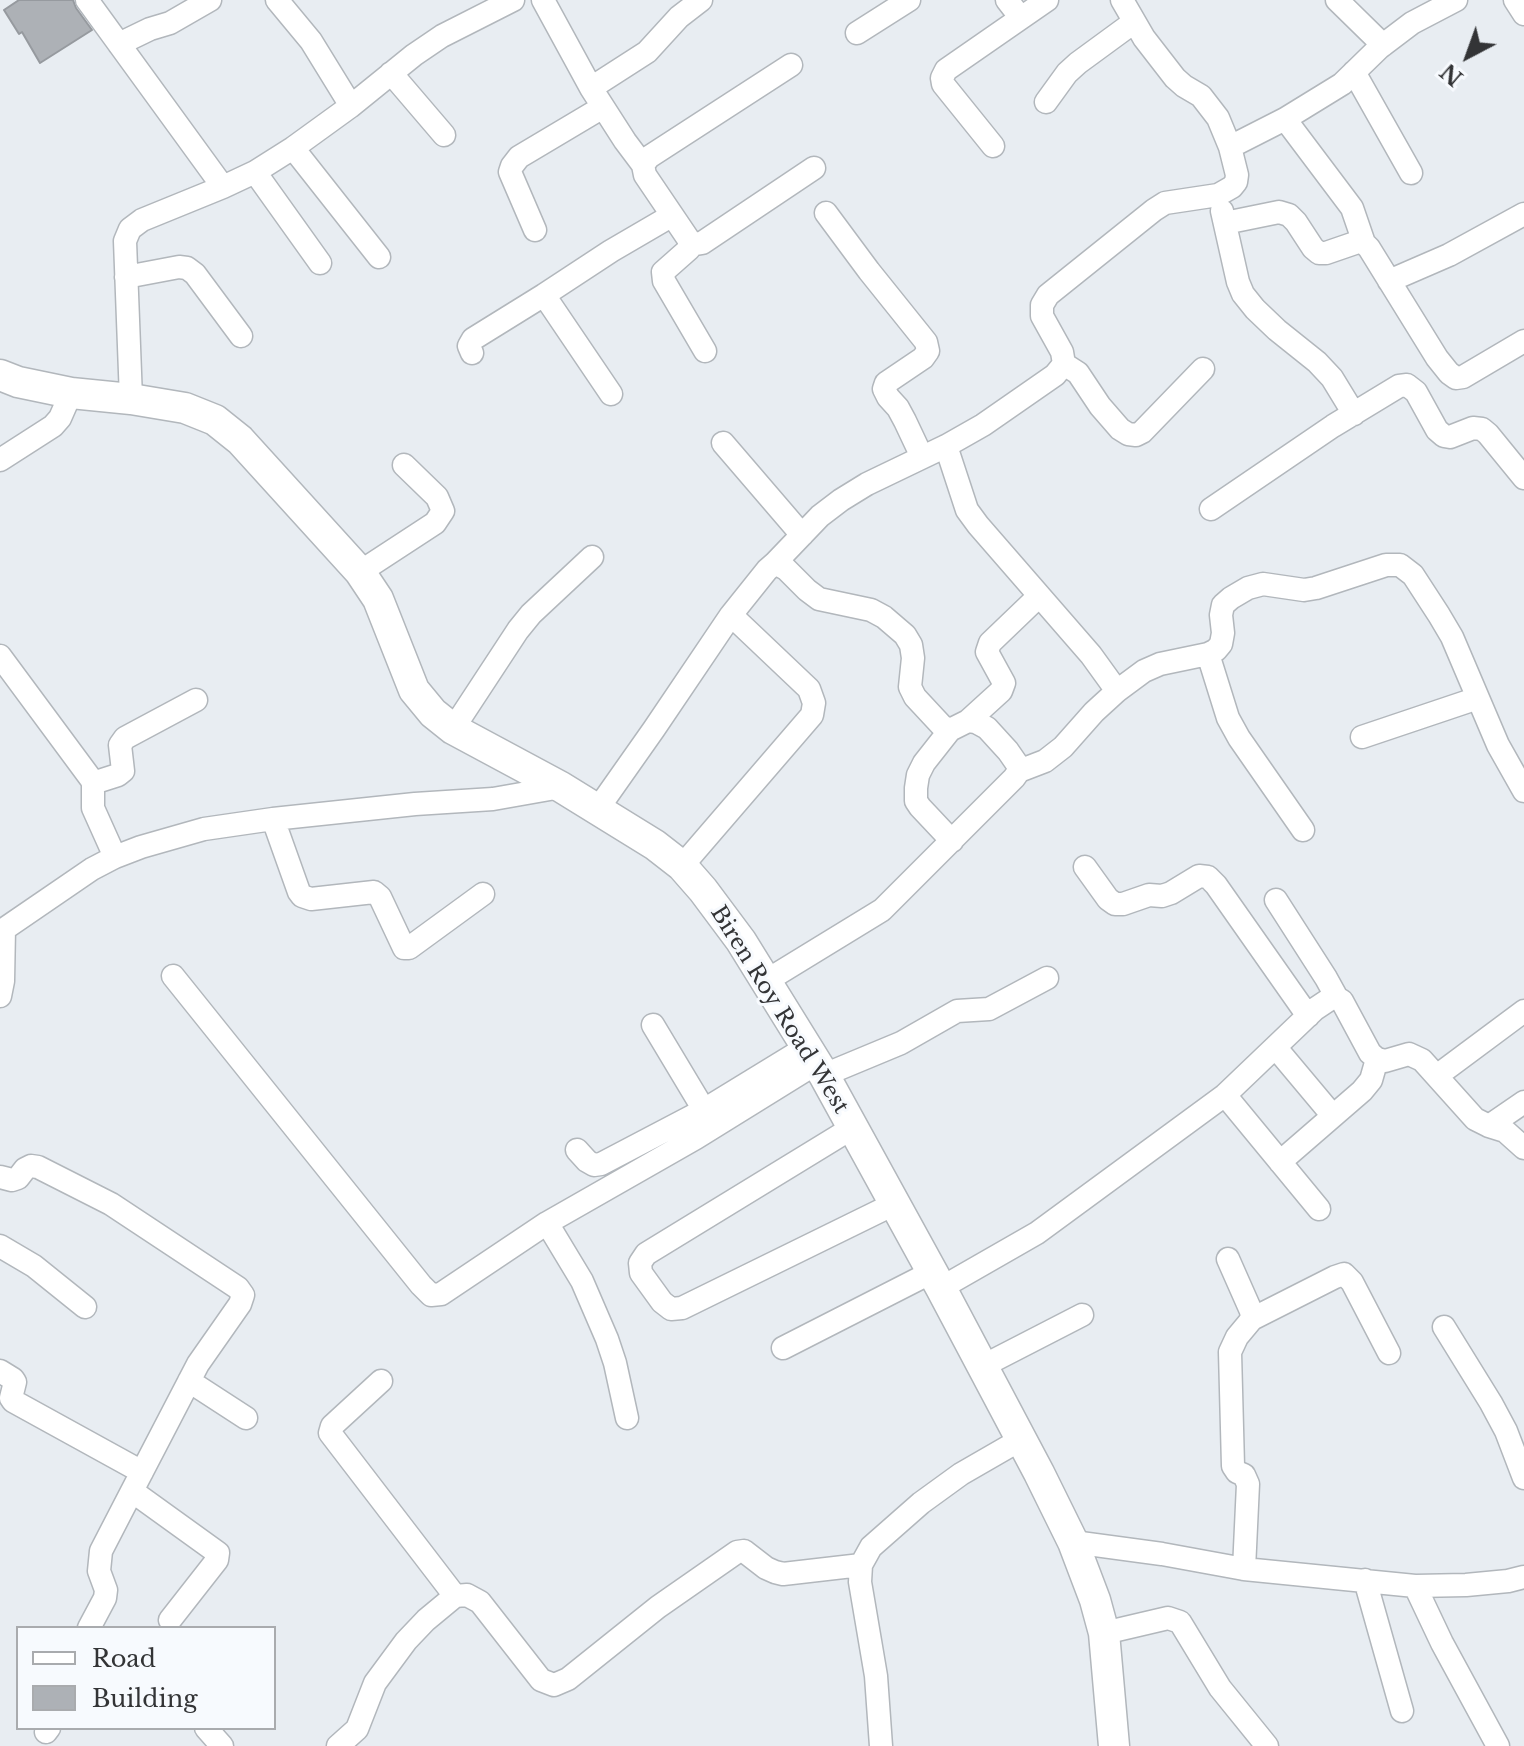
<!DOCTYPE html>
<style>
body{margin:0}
#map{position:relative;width:1524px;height:1746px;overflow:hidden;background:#e8edf2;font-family:"Libre Baskerville",serif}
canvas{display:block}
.legend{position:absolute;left:16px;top:1626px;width:260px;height:104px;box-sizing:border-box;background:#f7fafe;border:2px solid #a9abae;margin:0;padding:10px 14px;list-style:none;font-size:24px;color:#333436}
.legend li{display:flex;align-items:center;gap:16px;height:40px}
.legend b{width:40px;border:2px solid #a9abae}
.north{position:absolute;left:1428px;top:16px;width:80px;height:80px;-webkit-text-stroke:6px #f7fafe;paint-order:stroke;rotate:221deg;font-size:22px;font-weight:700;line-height:32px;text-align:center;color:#333436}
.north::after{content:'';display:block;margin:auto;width:28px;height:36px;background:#333436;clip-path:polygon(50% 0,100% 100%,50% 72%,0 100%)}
</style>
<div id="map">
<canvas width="1524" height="1746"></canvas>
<ul class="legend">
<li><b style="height:10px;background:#fff"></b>Road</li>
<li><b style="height:22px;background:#adb1b6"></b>Building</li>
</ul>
<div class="north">N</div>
</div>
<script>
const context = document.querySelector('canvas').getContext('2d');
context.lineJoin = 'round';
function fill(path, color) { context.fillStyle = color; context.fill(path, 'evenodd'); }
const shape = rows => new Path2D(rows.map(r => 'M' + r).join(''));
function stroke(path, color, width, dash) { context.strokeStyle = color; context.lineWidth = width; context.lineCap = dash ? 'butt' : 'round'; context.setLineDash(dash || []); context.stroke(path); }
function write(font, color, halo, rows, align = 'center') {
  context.font = font + ' "Libre Baskerville",serif'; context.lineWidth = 6; context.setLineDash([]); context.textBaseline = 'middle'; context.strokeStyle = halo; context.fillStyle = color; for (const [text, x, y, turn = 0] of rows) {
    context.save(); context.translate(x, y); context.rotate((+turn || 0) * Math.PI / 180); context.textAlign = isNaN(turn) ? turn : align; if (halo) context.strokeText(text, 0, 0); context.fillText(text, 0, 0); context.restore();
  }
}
const building = shape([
 [19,0,73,0,76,8,92,30,40,63,22,32,19,34,4,10,19,0]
]);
const minor = shape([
 [87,0,223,187],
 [277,0,311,41,351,106],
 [543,0,591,88,625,141,643,165],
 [1007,0,1021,18,1047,0],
 [1337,0,1383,45],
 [1515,0,1524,14],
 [857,33,909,0],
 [119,44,150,29,170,23,210,0],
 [791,65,649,157,643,165,645,175,689,240,696,244,702,243,814,168],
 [1354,72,1411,173],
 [391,73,444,135],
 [591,88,647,52,679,17,701,0],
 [1046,102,1067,73,1078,63,1134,22],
 [1285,119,1352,208,1364,243],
 [993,146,943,84,942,78,946,70,1021,18],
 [1230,147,1285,119,1342,84,1379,48,1412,23,1456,0],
 [293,148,379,257],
 [255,172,320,263],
 [1222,211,1238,282,1243,294,1255,309,1277,330,1317,362,1332,378,1354,414],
 [826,213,869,271,926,342,928,351,923,358,886,383,884,389,888,397,898,408,905,421,922,457],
 [1225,223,1279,212,1289,215,1296,222,1313,248,1319,253,1326,253,1358,242,1364,243,1369,248,1437,358,1449,373,1456,378,1463,377,1524,341],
 [535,230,510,172,512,166,519,157,603,107],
 [689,240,689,249,663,272,664,281,705,351],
 [126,277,179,267,187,268,195,274,241,336],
 [1389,281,1449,255,1524,214],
 [544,295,611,394],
 [472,353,469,346,473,339,544,295,611,251,671,216],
 [1064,364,1078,373,1100,406,1120,429,1128,434,1136,435,1142,432,1203,369],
 [131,399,125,241,130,229,142,220,223,187,255,172,293,148,351,106,414,55,442,36,513,0],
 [723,443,802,535],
 [946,446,967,510,978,525,1091,655,1117,691],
 [0,460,53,426,60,418,71,393],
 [1211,509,1333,426,1399,386,1407,385,1416,392,1437,430,1444,436,1450,437,1473,428,1482,429,1488,434,1524,478],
 [775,563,820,516,841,500,867,484,946,446,983,425,1055,375,1064,364,1062,352,1042,316,1042,305,1048,295,1154,210,1165,203,1218,195,1232,187,1236,182,1237,175,1230,147,1218,118,1201,96,1184,86,1175,78,1144,38,1122,0],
 [360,572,435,523,443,511,437,497,404,465],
 [1208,654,1228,718,1239,738,1303,830],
 [0,656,91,779,93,783,93,808,115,857],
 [968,721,1001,691,1004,683,987,652,990,643,1039,596],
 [453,729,518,630,531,614,592,557],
 [950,730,924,763,918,775,916,788,916,801,920,807,952,841],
 [1362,737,1478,698],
 [1019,771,1045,761,1063,747,1094,712,1117,691,1144,671,1160,664,1208,654,1216,650,1221,644,1223,633,1221,615,1223,605,1231,598,1248,588,1263,584,1304,590,1316,588,1386,565,1400,565,1413,575,1439,615,1452,637,1498,745,1524,791],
 [93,783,118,775,123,771,120,745,125,738,196,700],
 [597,810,654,729,731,615,767,570,775,563,786,569,807,590,819,599,871,610,884,617,905,635,911,645,913,658,910,687,915,697,942,726,950,730,968,721,976,722,987,728,1008,751,1017,764,1019,771,1014,778,882,910,766,981],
 [273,819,299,892,302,896,311,899,374,892,380,897,404,948,409,948,483,894],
 [682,866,812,715,814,703,809,689,731,615],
 [1085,867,1108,899,1115,904,1123,904,1149,895,1162,896,1171,893,1199,876,1208,877,1216,885,1308,1016],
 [1276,900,1326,978,1337,998],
 [0,932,92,869,115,857,141,847,204,829,273,819,415,804,493,799,561,787],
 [173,976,421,1285,431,1295,441,1294,547,1223,696,1138,817,1063],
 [0,996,3,981,4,929],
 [653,1025,704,1110],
 [1276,1048,1333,1116],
 [824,1075,901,1043,957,1011,989,1009,1047,978],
 [1438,1075,1524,1011],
 [1225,1095,1319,1209],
 [1489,1126,1524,1102],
 [852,1128,646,1254,640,1263,641,1273,662,1302,671,1309,682,1308,894,1204],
 [577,1150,587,1161,594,1165,601,1164,704,1110,807,1047],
 [1280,1162,1362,1091,1371,1080,1377,1059],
 [0,1177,12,1180,18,1178,25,1169,31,1166,38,1167,111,1204,238,1288,243,1295,240,1304,198,1364,132,1491,218,1553,217,1560,170,1620],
 [547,1223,582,1281,607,1339,615,1363,627,1418],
 [0,1246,34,1266,85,1307],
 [1228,1259,1251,1311,1252,1319,1237,1337,1230,1352,1233,1466,1237,1472,1244,1475,1248,1484,1244,1569],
 [941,1288,1037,1233,1225,1095,1315,1009,1330,999,1337,998,1342,1001,1370,1053,1377,1059,1385,1061,1409,1054,1422,1060,1475,1119,1489,1126,1505,1131,1524,1148],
 [1252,1319,1335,1277,1344,1274,1352,1282,1389,1353],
 [1444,1327,1491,1403,1506,1431,1524,1478],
 [783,1348,932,1272],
 [981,1367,1082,1315],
 [0,1371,13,1379,15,1382,11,1398,13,1401,142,1472],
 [189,1381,246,1418],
 [381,1381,332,1426,330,1433,455,1596],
 [1073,1542,1162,1554,1244,1569,1415,1586,1466,1585,1508,1581,1524,1577],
 [1365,1580,1402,1711],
 [1415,1586,1442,1643,1498,1746],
 [89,1628,105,1598,106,1590,99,1571,101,1551,132,1491],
 [1104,1633,1168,1618,1180,1622,1220,1688,1267,1746],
 [206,1728,222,1746],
 [46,1732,49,1728],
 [338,1746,357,1729,375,1683,406,1641,426,1620,455,1596,467,1595,480,1602,541,1680,554,1685,568,1679,658,1607,737,1552,744,1551,766,1568,775,1572,783,1574,861,1565],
 [881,1746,876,1676,860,1582,861,1565,871,1547,921,1503,961,1474,1020,1440]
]);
const major = shape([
 [0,375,18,382,71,393,131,399,185,408,215,420,240,440,360,572,378,599,414,690,433,713,453,729,561,787,655,845,682,866,703,890,741,941,824,1075,941,1288,1039,1473,1073,1542,1095,1600,1104,1633,1114,1746]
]);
const streetNames = [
 ["Biren Roy Road West",779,1010,58]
];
fill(building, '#adb1b6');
stroke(building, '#969a9f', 2);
stroke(minor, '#b2b7bc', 25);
stroke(major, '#b2b7bc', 33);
stroke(minor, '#fff', 22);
stroke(major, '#fff', 30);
write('22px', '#333436', '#f7fafe', streetNames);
</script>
